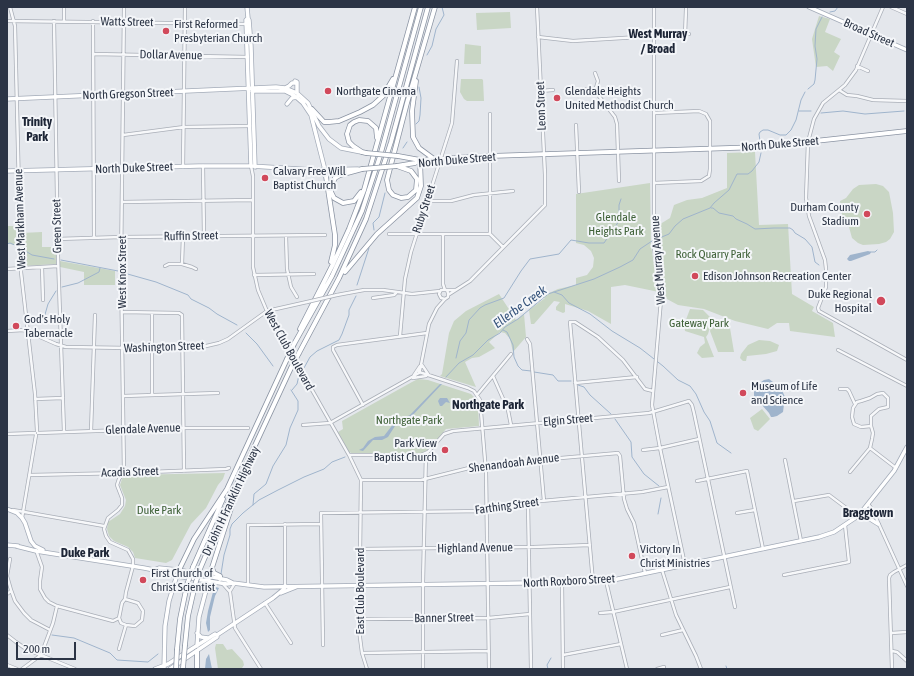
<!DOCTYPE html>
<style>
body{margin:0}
#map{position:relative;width:914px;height:676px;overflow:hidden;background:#e4e7ec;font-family:"Asap Condensed",sans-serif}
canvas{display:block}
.frame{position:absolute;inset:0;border:8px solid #2b3445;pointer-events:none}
.scale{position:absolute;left:16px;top:642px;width:60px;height:18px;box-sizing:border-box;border:2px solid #2b3445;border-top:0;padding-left:5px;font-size:12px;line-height:14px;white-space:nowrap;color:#2b3445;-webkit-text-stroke:3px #f4f6f9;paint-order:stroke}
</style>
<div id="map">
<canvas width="914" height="676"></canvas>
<div class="frame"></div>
<div class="scale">200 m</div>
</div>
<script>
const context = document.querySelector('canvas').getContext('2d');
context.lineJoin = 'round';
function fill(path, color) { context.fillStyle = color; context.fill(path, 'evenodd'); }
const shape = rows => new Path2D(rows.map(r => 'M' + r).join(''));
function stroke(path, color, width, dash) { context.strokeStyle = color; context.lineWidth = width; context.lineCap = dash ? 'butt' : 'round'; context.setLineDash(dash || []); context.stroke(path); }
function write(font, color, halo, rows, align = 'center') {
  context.font = font + ' "Asap Condensed",sans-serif'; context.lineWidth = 4; context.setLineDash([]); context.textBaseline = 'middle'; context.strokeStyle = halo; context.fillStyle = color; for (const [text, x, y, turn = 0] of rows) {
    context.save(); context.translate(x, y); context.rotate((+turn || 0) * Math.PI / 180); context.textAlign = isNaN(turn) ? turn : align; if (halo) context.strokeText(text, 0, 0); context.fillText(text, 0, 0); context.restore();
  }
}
const green = shape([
 [510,12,511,28,477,30,476,13],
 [819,16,830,19,825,32,841,39,834,52,840,56,833,71,827,66,816,67,812,39],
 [465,44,481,46,481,64,464,64],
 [461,79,482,79,483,80,484,101,467,101,464,99,460,92],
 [755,152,759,225,788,224,792,294,814,307,812,311,833,323,835,337,790,331,789,323,777,323,768,329,735,321,704,309,678,305,665,298,658,254,657,226,670,218,674,205,687,200,702,198,727,188,727,153],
 [650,183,651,246,659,292,625,285,611,287,611,324,588,311,565,304,565,312,563,313,556,310,556,307,560,302,554,301,534,324,531,324,529,310,545,298,543,297,549,293,558,289,576,285,576,278,587,275,593,267,594,258,591,251,584,245,576,243,576,194],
 [876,184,883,186,889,192,893,213,894,232,890,239,886,242,879,244,863,245,858,243,852,238,849,227,847,227,842,215,840,201,846,198,853,189,859,185],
 [7,226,16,226,17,246,7,243],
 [42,232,42,247,56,247,56,264,23,266,22,233],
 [60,261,115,271,115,285,84,285,84,272,60,267],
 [499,294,516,320,524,314,526,337,513,352,510,339,505,333,500,332,489,342,495,348,479,357,472,358,465,362,476,387,440,376,442,374,449,333,454,321,466,311],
 [690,309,703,310,712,319,714,323,710,327,708,334,706,337,714,357,702,358,697,353,700,347,705,343,704,337,685,331,684,325],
 [715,324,720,327,730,328,734,352,718,352,710,331,711,328],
 [759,340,770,341,779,345,777,351,766,354,747,356,746,361,743,361,740,358,741,354,748,345],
 [418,379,428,380,471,394,477,400,478,404,479,426,446,429,428,450,422,453,354,454,349,452,338,432,343,429,342,421,412,382],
 [762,409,770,419,758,431,754,429,750,418],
 [225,473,223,479,218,485,206,508,191,524,172,560,166,563,135,558,133,552,128,547,114,541,109,536,107,529,108,522,120,514,125,506,126,500,120,485,122,479,125,475],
 [216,644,223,644,227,650,232,649,243,661,244,665,242,668,218,669,215,648]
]);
const water = shape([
 [868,251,871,252,870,254,851,261,849,261,847,259,850,255],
 [769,379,773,382,772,385,773,387,775,387,777,385,781,388,785,397,783,412,777,416,773,417,771,417,769,413,754,396,754,391,758,390,758,386,761,382,764,380],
 [440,384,442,384,410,418,395,426,388,437,382,440,373,440,363,451,359,450,363,448,368,441,375,437,384,436,394,423,410,415],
 [440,398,447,398,450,403,446,402,442,406,440,406,438,401],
 [216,587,219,588,215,596,210,617,210,630,208,632,206,623,208,611,213,592],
 [209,654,212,669,205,669,206,659]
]);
const stream = shape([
 [830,12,835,11,838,7],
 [427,55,432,46,436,29,444,15,442,7],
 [808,89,814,84,815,80,817,59,815,46,816,29,822,17],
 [799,111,811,111],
 [821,113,843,111,865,114,904,111],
 [416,124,419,121,420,115,421,98,419,87],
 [760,141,759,134,760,132,763,130,768,130,780,135,786,135,791,130,796,120,801,100,805,92],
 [403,148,407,142],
 [711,208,713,208,719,213,733,216,736,219,747,224,755,229,774,228,790,228,793,230,795,233,805,239,812,247,815,262,819,265],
 [374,230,373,223,379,217,385,193],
 [657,239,669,234,675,226,683,219,710,208,714,203,729,190,737,174,748,174,752,171,759,162,761,153],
 [7,244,10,243,17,246],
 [24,250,32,255,54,259],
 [870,252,875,252,877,250],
 [61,260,118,271],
 [124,273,156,282,188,295,191,299,209,308,217,314,237,325],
 [357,285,369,248],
 [62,287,78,283,99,272,100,268],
 [554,292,562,295,569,303,590,314,612,331,640,348,663,366,678,380,690,386,696,394,704,412,710,421,717,443,731,453],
 [40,324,44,318,48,304,56,291],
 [503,330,507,332,513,345,514,357,518,366,522,370,531,371],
 [246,333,257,344,273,366],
 [456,358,460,341,466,333,469,320,480,308,485,305,504,298,521,271,530,259,559,254,571,240,589,243,604,243,619,221,619,205,621,199],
 [304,368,310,357,317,351,339,340,342,334,349,315,349,310,356,296],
 [534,372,553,375,558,381,571,381],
 [446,377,459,363,473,355,488,340,500,333,505,327,518,319,548,294,594,279,620,267,633,260,640,249,652,241],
 [578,385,584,387,590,395,611,414],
 [292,390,297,384,299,375],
 [615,419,631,442,632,457,644,474,659,486],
 [253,505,254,494,266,484,273,466,286,445,290,428,298,410,298,401,291,390],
 [658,514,661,498],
 [221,574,224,555,230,535,230,529,232,524,243,513,259,500,278,490,304,477,324,469,332,462,345,457],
 [52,635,74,638,110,653,117,660,148,662,158,654],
 [726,666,727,669],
 [548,669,547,665,551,658]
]);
const minor = shape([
 [10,7,15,26,21,272,35,394,37,431],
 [64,7,64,21],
 [124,7,121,268,124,473,119,479,117,485,122,498,122,505,118,510,108,518,104,529,106,536,110,542,128,550,133,559,133,566,126,592,125,599],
 [654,7,654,247,661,300,652,405,660,448,685,565],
 [883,7,856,70,845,85,823,103,814,119,808,142,806,198,809,216,825,260,826,269,826,287,818,308,819,311,907,360],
 [891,7,907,14],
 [7,21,246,24],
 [54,21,58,256,64,432],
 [93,21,94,238],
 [685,35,686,9],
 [538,37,573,41,689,34],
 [93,54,248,57],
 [857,66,868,71],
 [595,73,598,81,595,91],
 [577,90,584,89,595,91,615,117,617,124,619,181],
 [839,90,847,95,857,96,873,100,907,101],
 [540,91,553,90],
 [654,113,699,111,706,114,710,121,710,169,709,176,701,181,654,183],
 [576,125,579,192],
 [123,135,184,127,250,126],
 [203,166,204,236],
 [251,166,253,176,253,267,258,290,266,309,349,455,361,480,359,630,362,653,367,669],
 [183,167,185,7],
 [427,201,451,201,474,195,513,191],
 [122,202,253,200],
 [389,234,490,234,503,247],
 [443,234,443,284,445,290],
 [490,234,490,114],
 [286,236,287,269,291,287,297,297],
 [57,239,122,237,325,235],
 [182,264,183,236],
 [165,266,169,264,182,264,192,267,196,269],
 [42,267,43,300],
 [7,269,58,266],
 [254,275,314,274],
 [447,290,448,293,448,297,445,299,441,298,439,294,441,290,455,290],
 [337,295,364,290,383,290,412,294,440,291],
 [448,295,470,281,545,205,545,175,537,7],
 [373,298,394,295,396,293],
 [122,312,179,313,182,315,184,471],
 [152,313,152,395],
 [7,331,24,330,56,344,66,347,130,348,202,347,219,343,228,339,267,311,307,302],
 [400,336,405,279,411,252,452,123,457,61],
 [527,339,530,344,544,501],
 [838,350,907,386],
 [422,365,428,374],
 [419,372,468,388,474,391,480,400,486,472,489,669],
 [414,375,420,366],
 [493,376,508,410,511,425],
 [413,378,426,376],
 [575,383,637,377],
 [840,389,847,389,849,391,855,404],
 [477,395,511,354],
 [123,396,218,393],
 [35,399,63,398],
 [363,405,333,350,333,347,337,345,427,333],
 [303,425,330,423,419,373,420,370,429,324,437,308,445,299],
 [91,431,95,315],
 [38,433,183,428,248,428],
 [7,434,35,433],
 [870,448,896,468],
 [643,450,660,448,699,439],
 [349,455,421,455,428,452,444,434,453,431,649,413,689,401,692,405,694,413,735,607],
 [785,460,801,541],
 [850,472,870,448,872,439,873,433,871,426,871,416,879,409,888,407,888,398,883,393,877,394,870,398,861,401,857,402,853,408,852,417,854,424,861,427,871,426],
 [30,475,124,473,226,469,229,468],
 [361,480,421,480,481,465,618,453,620,456,624,499,627,509,634,523,645,573],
 [697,481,747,471,763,549],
 [794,501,829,495,857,516],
 [528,504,531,669],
 [868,504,872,509,907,586],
 [13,510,104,526],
 [737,513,755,510],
 [22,518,36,435],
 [285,524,285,586],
 [360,549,534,547,590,545],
 [36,550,42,567,40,581,40,589,45,598,49,602,57,606,113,621,119,618],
 [10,559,7,576,11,590,15,601,24,613,31,620,50,630],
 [662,570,676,615,696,656,701,669],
 [784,575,849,562,845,525],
 [606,581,627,669],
 [593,582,570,322,575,322,598,337,623,360,645,389,653,391],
 [562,583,563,669],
 [223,584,230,592,235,628,261,669],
 [248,585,248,525,321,524],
 [230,591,235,583],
 [7,594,11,591],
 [125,599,138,603,143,611,142,620,135,626,126,625,121,623,119,618,122,603,125,599],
 [265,603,291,643],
 [600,613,613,612,730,587],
 [359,619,488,618,530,614],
 [891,633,907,632],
 [7,635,16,642,26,649,75,669],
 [662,635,683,630],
 [323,645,321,513,487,511,541,501,642,492,668,487],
 [119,649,126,625],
 [892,651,897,652,907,661],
 [362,653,489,651],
 [563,655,621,644],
 [7,665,17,669],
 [22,669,41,655,53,623,57,606],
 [423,669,423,582,426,453],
 [657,669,664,667],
 [892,669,889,578,890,575,894,572,907,565]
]);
const major = shape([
 [247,7,248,18,246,20,251,166],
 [809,7,907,50],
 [248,18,249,20,251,46,255,167],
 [295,81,297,82,297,93],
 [285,88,289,86,292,83,295,83],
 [252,91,285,91,295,96,303,103,311,115,325,170],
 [7,99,276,87,285,88,297,93,308,103,319,126,329,139,341,148,361,152],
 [287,104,292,98,297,97],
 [7,171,199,166,251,166,315,170,358,169],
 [7,509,17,513,22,518,25,523,31,541,35,546,43,550],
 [857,516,860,518,870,519,878,524],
 [7,545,18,546],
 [16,546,36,551,144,568,154,570,159,573,214,582,227,584,233,583],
 [154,570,159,568,179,570,227,580,233,583,264,587,589,582,613,580,819,537,834,532,855,518,863,510,894,471,907,447],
 [281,593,296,587],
 [197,633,201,637,208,638],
 [197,646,199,617,209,579],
 [155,669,168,664,215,634,217,635,273,598,284,589,285,586],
 [164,669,165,626,169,601,177,575],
 [170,669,217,637,217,635]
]);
const highway = shape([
 [416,81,412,111,413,137,419,148,434,159],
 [312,109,324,122,329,122,339,121,360,112,373,105,383,96,393,79],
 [366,153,362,152,353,146,349,142,347,134,350,125,354,122,359,120,368,121,376,128,377,138],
 [398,156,420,160],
 [397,166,415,163,420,160,490,156,760,147,907,131],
 [397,166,411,171,417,179,416,190,408,197,401,198,393,195,389,190,387,180,407,103,435,7],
 [315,170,322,172,326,176],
 [325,170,335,235,335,245,331,262],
 [361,192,354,201,343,203,334,198,331,192,331,186,335,178,340,175,362,169],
 [345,272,377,234,417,198,421,186,420,160],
 [300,329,333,264,349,229,364,190,415,7],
 [294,344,332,276,362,211,380,156,421,7],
 [299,353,339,278,366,219,391,142,428,7],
 [193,567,223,499],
 [212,568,214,573,220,576,220,579],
 [200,569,225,510,291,368],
 [179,570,194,539,227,489,287,359],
 [209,577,234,499],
 [185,645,188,616,195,585],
 [177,649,180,619,187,585],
 [197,669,197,651]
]);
const minorBridge = shape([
 [307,302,337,295]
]);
const highwayBridge = shape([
 [366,153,398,156],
 [362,169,397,166],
 [287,359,294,344],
 [291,368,299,353],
 [187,585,193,567],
 [195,585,200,569],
 [183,668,185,645],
 [176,669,177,649]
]);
const markers = [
 [166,31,4,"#d1495b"],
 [328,91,4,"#d1495b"],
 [557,98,4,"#d1495b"],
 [265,178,4,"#d1495b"],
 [867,214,4,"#d1495b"],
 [695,276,4,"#d1495b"],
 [881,301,5,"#d1495b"],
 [16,326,4,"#d1495b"],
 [743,393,4,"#d1495b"],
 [445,450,4,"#d1495b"],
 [632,556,4,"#d1495b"],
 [143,580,4,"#d1495b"]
];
const streetNames = [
 ["Watts Street",127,22,1],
 ["Broad Street",869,33,24],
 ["Dollar Avenue",171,55,1],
 ["North Gregson Street",128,94,-2],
 ["Leon Street",541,106,-92],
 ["North Duke Street",780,144,-5],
 ["North Duke Street",457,160,-5],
 ["North Duke Street",134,168,-2],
 ["Ruby Street",424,209,-72],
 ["West Markham Avenue",20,219,-92],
 ["Green Street",57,226,-91],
 ["Ruffin Street",191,236,-1],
 ["West Murray Avenue",658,260,-94],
 ["West Knox Street",122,272,-90],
 ["Washington Street",164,347,-2],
 ["West Club Boulevard",289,350,61],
 ["Elgin Street",568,420,-5],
 ["Glendale Avenue",143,429,-2],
 ["Shenandoah Avenue",514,463,-7],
 ["Acadia Street",130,472,-2],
 ["Dr John H Franklin Highway",231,501,-65],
 ["Farthing Street",507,506,-8],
 ["Highland Avenue",475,548,-1],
 ["North Roxboro Street",569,581,-3],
 ["East Club Boulevard",360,591,-90],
 ["Banner Street",444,618,-1]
];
const poiNames = [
 ["First Reformed",174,24],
 ["Presbyterian Church",174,38],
 ["Northgate Cinema",336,91],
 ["Glendale Heights",565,91],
 ["United Methodist Church",565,105],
 ["Calvary Free Will",273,171],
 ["Baptist Church",273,185],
 ["Durham County",859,207,"right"],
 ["Stadium",859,221,"right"],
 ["Edison Johnson Recreation Center",703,276],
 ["Duke Regional",872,294,"right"],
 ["Hospital",872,308,"right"],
 ["God's Holy",24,319],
 ["Tabernacle",24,333],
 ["Museum of Life",751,386],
 ["and Science",751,400],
 ["Park View",437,443,"right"],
 ["Baptist Church",437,457,"right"],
 ["Victory In",640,549],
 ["Christ Ministries",640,563],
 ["First Church of",151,573],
 ["Christ Scientist",151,587]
];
const parkNames = [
 ["Glendale",616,217],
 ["Heights Park",616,231],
 ["Rock Quarry Park",713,254],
 ["Gateway Park",699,323],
 ["Northgate Park",409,420],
 ["Duke Park",159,510]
];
const neighbourhoodNames = [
 ["West Murray",658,34],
 ["/ Broad",658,49],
 ["Trinity",37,122],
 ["Park",37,137],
 ["Northgate Park",488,405],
 ["Braggtown",868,513],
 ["Duke Park",85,553]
];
const waterNames = [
 ["Ellerbe Creek",520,307,-36]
];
fill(green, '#c9d6c5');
fill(water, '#9fb4cc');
stroke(stream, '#9fb4cc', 1);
stroke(minor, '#a9aeb7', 4);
stroke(major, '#a3abb8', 5);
stroke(highway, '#8b94a3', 5.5);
stroke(minor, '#f7f8fa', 2.5);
stroke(major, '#fff', 3.5);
stroke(highway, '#fff', 4);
stroke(minorBridge, '#a9aeb7', 4, []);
stroke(highwayBridge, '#8b94a3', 5.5, []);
stroke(minorBridge, '#f7f8fa', 2.5);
stroke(highwayBridge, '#fff', 4);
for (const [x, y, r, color] of markers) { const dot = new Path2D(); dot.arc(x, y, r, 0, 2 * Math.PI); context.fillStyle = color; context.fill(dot); stroke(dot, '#f4f6f9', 1.5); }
write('12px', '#2b3445', '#f4f6f9', streetNames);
write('12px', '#2b3445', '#f4f6f9', poiNames, 'left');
write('12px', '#3f6138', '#f4f6f9', parkNames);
write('bold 13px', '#1d2536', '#f4f6f9', neighbourhoodNames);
write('italic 13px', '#34527a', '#f4f6f9', waterNames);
</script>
